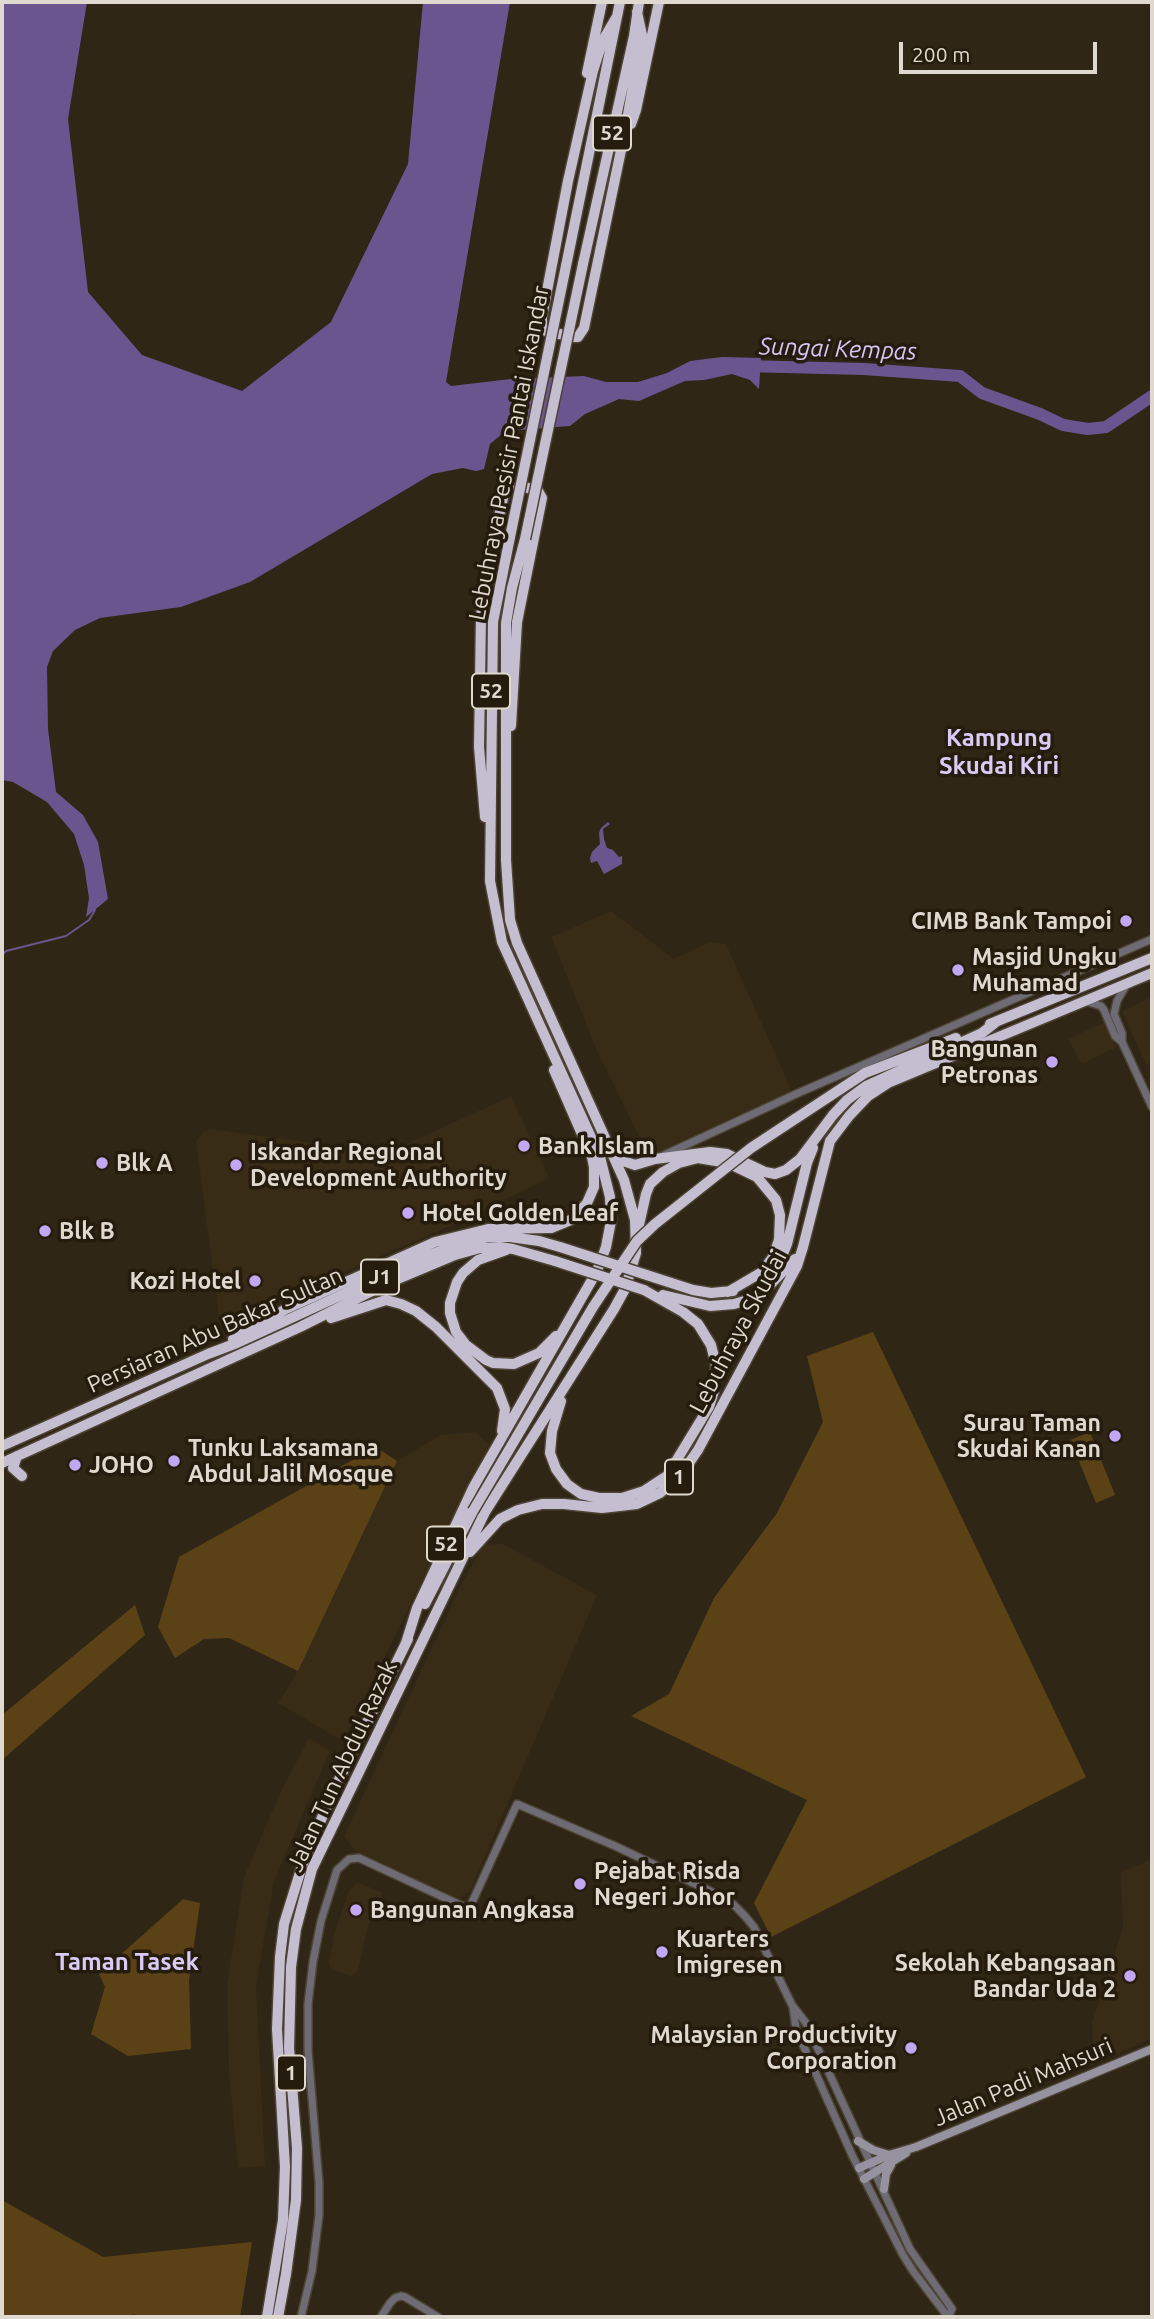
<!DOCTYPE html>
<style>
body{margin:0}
#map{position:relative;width:1154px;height:2319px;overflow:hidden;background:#302616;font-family:Ubuntu,sans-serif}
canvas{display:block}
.frame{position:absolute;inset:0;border:4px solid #dfd9cf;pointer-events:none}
.scale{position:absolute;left:899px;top:42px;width:198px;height:32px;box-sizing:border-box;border:4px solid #dfd9cf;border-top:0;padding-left:9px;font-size:21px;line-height:24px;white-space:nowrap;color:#dfd9cf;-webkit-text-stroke:5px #261c0d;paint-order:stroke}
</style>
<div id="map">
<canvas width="1154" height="2319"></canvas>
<div class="frame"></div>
<div class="scale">200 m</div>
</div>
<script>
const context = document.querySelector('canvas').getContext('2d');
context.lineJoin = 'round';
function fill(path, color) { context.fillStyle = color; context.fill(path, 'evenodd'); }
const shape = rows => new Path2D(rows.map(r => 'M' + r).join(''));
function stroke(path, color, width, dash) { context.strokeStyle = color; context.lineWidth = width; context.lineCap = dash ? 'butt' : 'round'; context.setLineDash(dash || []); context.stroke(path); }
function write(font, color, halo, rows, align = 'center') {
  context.font = font + ' Ubuntu,sans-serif'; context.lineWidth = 7; context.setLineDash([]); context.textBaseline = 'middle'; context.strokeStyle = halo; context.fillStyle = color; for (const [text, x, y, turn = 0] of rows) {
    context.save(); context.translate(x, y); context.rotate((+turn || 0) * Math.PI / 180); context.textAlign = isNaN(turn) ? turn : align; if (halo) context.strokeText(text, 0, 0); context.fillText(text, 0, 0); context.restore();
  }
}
const built = shape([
 [611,911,674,959,709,942,726,944,792,1091,690,1137,650,1158,598,1053,551,937],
 [1152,997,1152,1062,1146,1065,1122,1011],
 [1105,1022,1116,1047,1082,1064,1068,1039],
 [511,1096,549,1178,463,1220,223,1325,220,1323,196,1141,203,1132,210,1129,387,1153],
 [475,1432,489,1445,343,1741,278,1703,298,1671,397,1461,441,1435],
 [503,1544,597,1595,470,1891,457,1899,354,1850,344,1836,462,1583,484,1545],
 [309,1738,330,1751,274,1881,256,1986,265,2166,238,2168,229,2072,227,1986,244,1877,279,1795],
 [1152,1859,1152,2038,1094,2064,1092,2023,1123,1928,1121,1873],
 [358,1882,383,1893,367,1929,358,1971,351,1976,332,1970,329,1963,334,1935,349,1890]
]);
const green = shape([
 [873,1332,1086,1777,771,1937,754,1903,807,1800,631,1716,669,1694,714,1598,777,1513,823,1422,807,1356],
 [1090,1432,1115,1495,1096,1503,1074,1449,1072,1450,1068,1441],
 [376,1447,397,1461,298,1671,229,1638,204,1639,175,1658,158,1627,179,1557],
 [135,1605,145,1635,2,1760,2,1715],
 [183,1899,200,1903,189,1980,191,2049,128,2056,91,2034,105,1987,99,1974],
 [2,2200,103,2257,252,2242,240,2317,140,2317,133,2314,131,2317,2,2317]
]);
const water = shape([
 [2,2,87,2,68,119,88,292,142,355,242,391,331,322,408,164,423,2,510,2,446,382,451,386,511,379,584,376,606,382,638,382,667,373,690,361,722,357,761,358,759,389,750,380,732,374,704,380,685,381,639,401,619,399,585,414,570,426,519,430,501,435,490,444,484,469,476,471,463,468,432,474,250,582,181,607,100,618,75,630,53,651,47,667,48,729,56,792,83,815,98,842,108,899,86,917,89,898,84,865,74,834,47,802,13,782,2,780],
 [608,822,610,824,603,829,604,839,607,848,613,850,619,857,622,856,622,864,604,874,597,861,591,863,590,858,592,852,600,844,599,833,601,828]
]);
const stream = shape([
 [2,955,6,951,66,936,89,920,95,910]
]);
const river = shape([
 [744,366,864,369,960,376,982,393,1040,414,1063,425,1088,429,1106,427,1152,396]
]);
const tertiary = shape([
 [1127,984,1117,1001,1114,1014,1122,1033,1122,1042,1152,1107],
 [1085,1001,1101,1006,1104,1010,1115,1036,1122,1042],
 [662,1156,796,1094,1152,939],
 [793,2007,796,2029,852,2155,903,2255,913,2271,948,2317],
 [301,2317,312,2271,319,2215,319,2183,308,2050,308,2004,313,1962,321,1921,337,1870,349,1859,359,1858,469,1909,517,1804,615,1846,710,1891,733,1904,744,1915,754,1927,792,2005,806,2023,910,2249,950,2306,952,2309,948,2317],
 [381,2317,390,2303,395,2298,401,2296,405,2297,438,2317]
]);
const secondary = shape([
 [858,2141,873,2150,889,2155],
 [859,2168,889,2155,916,2147,1152,2049],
 [864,2179,906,2153],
 [884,2189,886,2174,891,2165]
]);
const trunk = shape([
 [616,18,603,40,593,71,568,181,542,317,542,326,546,331,573,337,578,337,584,328,625,131,642,35,637,12],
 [587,73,602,2],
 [631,124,636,110,659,2],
 [583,264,634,36,639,2],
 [566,266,620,2],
 [485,817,479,747,481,615,493,543,504,494,510,486,518,485,538,491,542,498,517,622,511,726],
 [990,1024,1152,958],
 [795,1119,865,1073,956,1038],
 [615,1154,620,1160,635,1165,655,1159,710,1152,727,1154,765,1172,775,1174,786,1170,800,1159,833,1115,847,1100,866,1086,982,1033,996,1022],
 [639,1225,646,1194,650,1184,663,1172,679,1163,698,1158,716,1161,732,1165,757,1177,776,1200,780,1215,779,1240,773,1257,762,1272,728,1292],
 [506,1250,478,1260,463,1273,457,1282,450,1303,450,1313,456,1332,466,1345,486,1360,493,1363,514,1364,539,1353,556,1336],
 [772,1268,783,1254,787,1244,807,1163,813,1148],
 [693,1290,711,1293,733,1291],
 [663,1295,710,1306,734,1304,751,1299,767,1288,795,1259],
 [331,1318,386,1300,401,1304,416,1311,436,1327,497,1388,505,1409,502,1431],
 [233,1339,286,1309,435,1242,488,1229,551,1228,573,1219,587,1203,594,1187,594,1167,592,1157,554,1070],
 [561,1401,552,1431,550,1453,556,1469,567,1484,581,1494,599,1498,622,1498,644,1491,667,1476,709,1407,714,1391,716,1365,711,1345,698,1324,683,1312,644,1290],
 [2,1446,208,1354,237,1343,420,1259,464,1242,487,1237,510,1237,539,1241,560,1247],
 [17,1456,13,1468,22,1476],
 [2,1463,300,1327,386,1284,455,1255,480,1248,500,1247,513,1249,555,1261],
 [470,1552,500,1519,518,1510,542,1504,564,1504,602,1508,637,1504,660,1493,680,1476,698,1450,797,1266,803,1247,830,1141,849,1116,868,1096,888,1083,1152,973],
 [425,1604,473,1511],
 [406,1643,417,1608,473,1488,597,1271,606,1247,611,1221,610,1197,600,1157,502,942,490,881,493,622,510,537],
 [267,2317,283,2220,285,2167,277,2029,280,1957,284,1924,303,1863,331,1796,408,1639],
 [278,2317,286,2274,296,2200,297,2148,289,2048,291,1967,296,1929,312,1869,485,1512,614,1309,625,1289,636,1253,635,1220,624,1180,517,943,510,920,506,860,506,623,512,588,525,539]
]);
const trunkBridge = shape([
 [510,537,566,266],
 [525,539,583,264],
 [560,1247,693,1290],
 [555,1261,644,1290],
 [473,1511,593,1307,637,1241,655,1224,751,1148,795,1119]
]);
const markers = [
 [1126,921,7,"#c2a7f2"],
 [958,970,7,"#c2a7f2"],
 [1052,1062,7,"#c2a7f2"],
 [524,1146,7,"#c2a7f2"],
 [102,1163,7,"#c2a7f2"],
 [236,1165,7,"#c2a7f2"],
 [408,1213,7,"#c2a7f2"],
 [45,1231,7,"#c2a7f2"],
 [255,1281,7,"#c2a7f2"],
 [1115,1436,7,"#c2a7f2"],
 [174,1461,7,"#c2a7f2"],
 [75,1465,7,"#c2a7f2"],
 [580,1884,7,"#c2a7f2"],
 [356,1910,7,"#c2a7f2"],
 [662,1952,7,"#c2a7f2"],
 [1130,1976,7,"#c2a7f2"],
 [911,2048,7,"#c2a7f2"]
];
const shields = [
 [612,133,38],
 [491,691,38],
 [380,1277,38],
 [679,1477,28],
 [446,1544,38],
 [291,2073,28]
];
const shieldNames = [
 ["52",612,133],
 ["52",491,691],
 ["J1",380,1277],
 ["1",679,1477],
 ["52",446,1544],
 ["1",291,2073]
];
const streetNames = [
 ["Lebuhraya Pesisir Pantai Iskandar",509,453,-79],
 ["Persiaran Abu Bakar Sultan",215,1330,-24],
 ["Lebuhraya Skudai",738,1332,-62],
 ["Jalan Tun Abdul Razak",342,1766,-65],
 ["Jalan Padi Mahsuri",1023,2082,-23]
];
const poiNames = [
 ["CIMB Bank Tampoi",1112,921,"right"],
 ["Masjid Ungku",972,957],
 ["Muhamad",972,983],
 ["Bangunan",1038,1049,"right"],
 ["Petronas",1038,1075,"right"],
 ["Bank Islam",538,1146],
 ["Iskandar Regional",250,1152],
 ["Development Authority",250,1178],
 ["Blk A",116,1163],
 ["Hotel Golden Leaf",422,1213],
 ["Blk B",59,1231],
 ["Kozi Hotel",241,1281,"right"],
 ["Surau Taman",1101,1423,"right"],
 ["Skudai Kanan",1101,1449,"right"],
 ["Tunku Laksamana",188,1448],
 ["Abdul Jalil Mosque",188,1474],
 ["JOHO",89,1465],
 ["Pejabat Risda",594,1871],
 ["Negeri Johor",594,1897],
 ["Bangunan Angkasa",370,1910],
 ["Kuarters",676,1939],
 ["Imigresen",676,1965],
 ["Sekolah Kebangsaan",1116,1963,"right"],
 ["Bandar Uda 2",1116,1989,"right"],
 ["Malaysian Productivity",897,2035,"right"],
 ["Corporation",897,2061,"right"]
];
const waterNames = [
 ["Sungai Kempas",838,349,2]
];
const neighbourhoodNames = [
 ["Kampung",999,738],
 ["Skudai Kiri",999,766],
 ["Taman Tasek",127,1962]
];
fill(built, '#392c16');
fill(green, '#5b4216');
fill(water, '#6b558f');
stroke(stream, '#6b558f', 2);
stroke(river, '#6b558f', 12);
stroke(tertiary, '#4c4334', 10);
stroke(secondary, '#4c4334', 11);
stroke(trunk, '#4c4334', 13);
stroke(tertiary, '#6e6b74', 7);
stroke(secondary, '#9692a0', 8);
stroke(trunk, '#c4bed0', 10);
stroke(trunkBridge, '#4c4334', 13, []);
stroke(trunkBridge, '#c4bed0', 10);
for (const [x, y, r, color] of markers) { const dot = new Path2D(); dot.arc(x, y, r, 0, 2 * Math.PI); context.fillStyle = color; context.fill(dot); stroke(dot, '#261c0d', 2.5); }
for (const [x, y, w] of shields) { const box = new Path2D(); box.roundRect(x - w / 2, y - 17.5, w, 35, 5); context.fillStyle = '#261c0d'; context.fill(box); stroke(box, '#dfd9cf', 2); }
write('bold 21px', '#dfd9cf', null, shieldNames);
write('23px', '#dfd9cf', '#261c0d', streetNames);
write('bold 23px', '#dfd9cf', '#261c0d', poiNames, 'left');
write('italic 24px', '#d7c5f9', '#261c0d', waterNames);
write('bold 24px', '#d9cbf6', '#261c0d', neighbourhoodNames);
</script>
